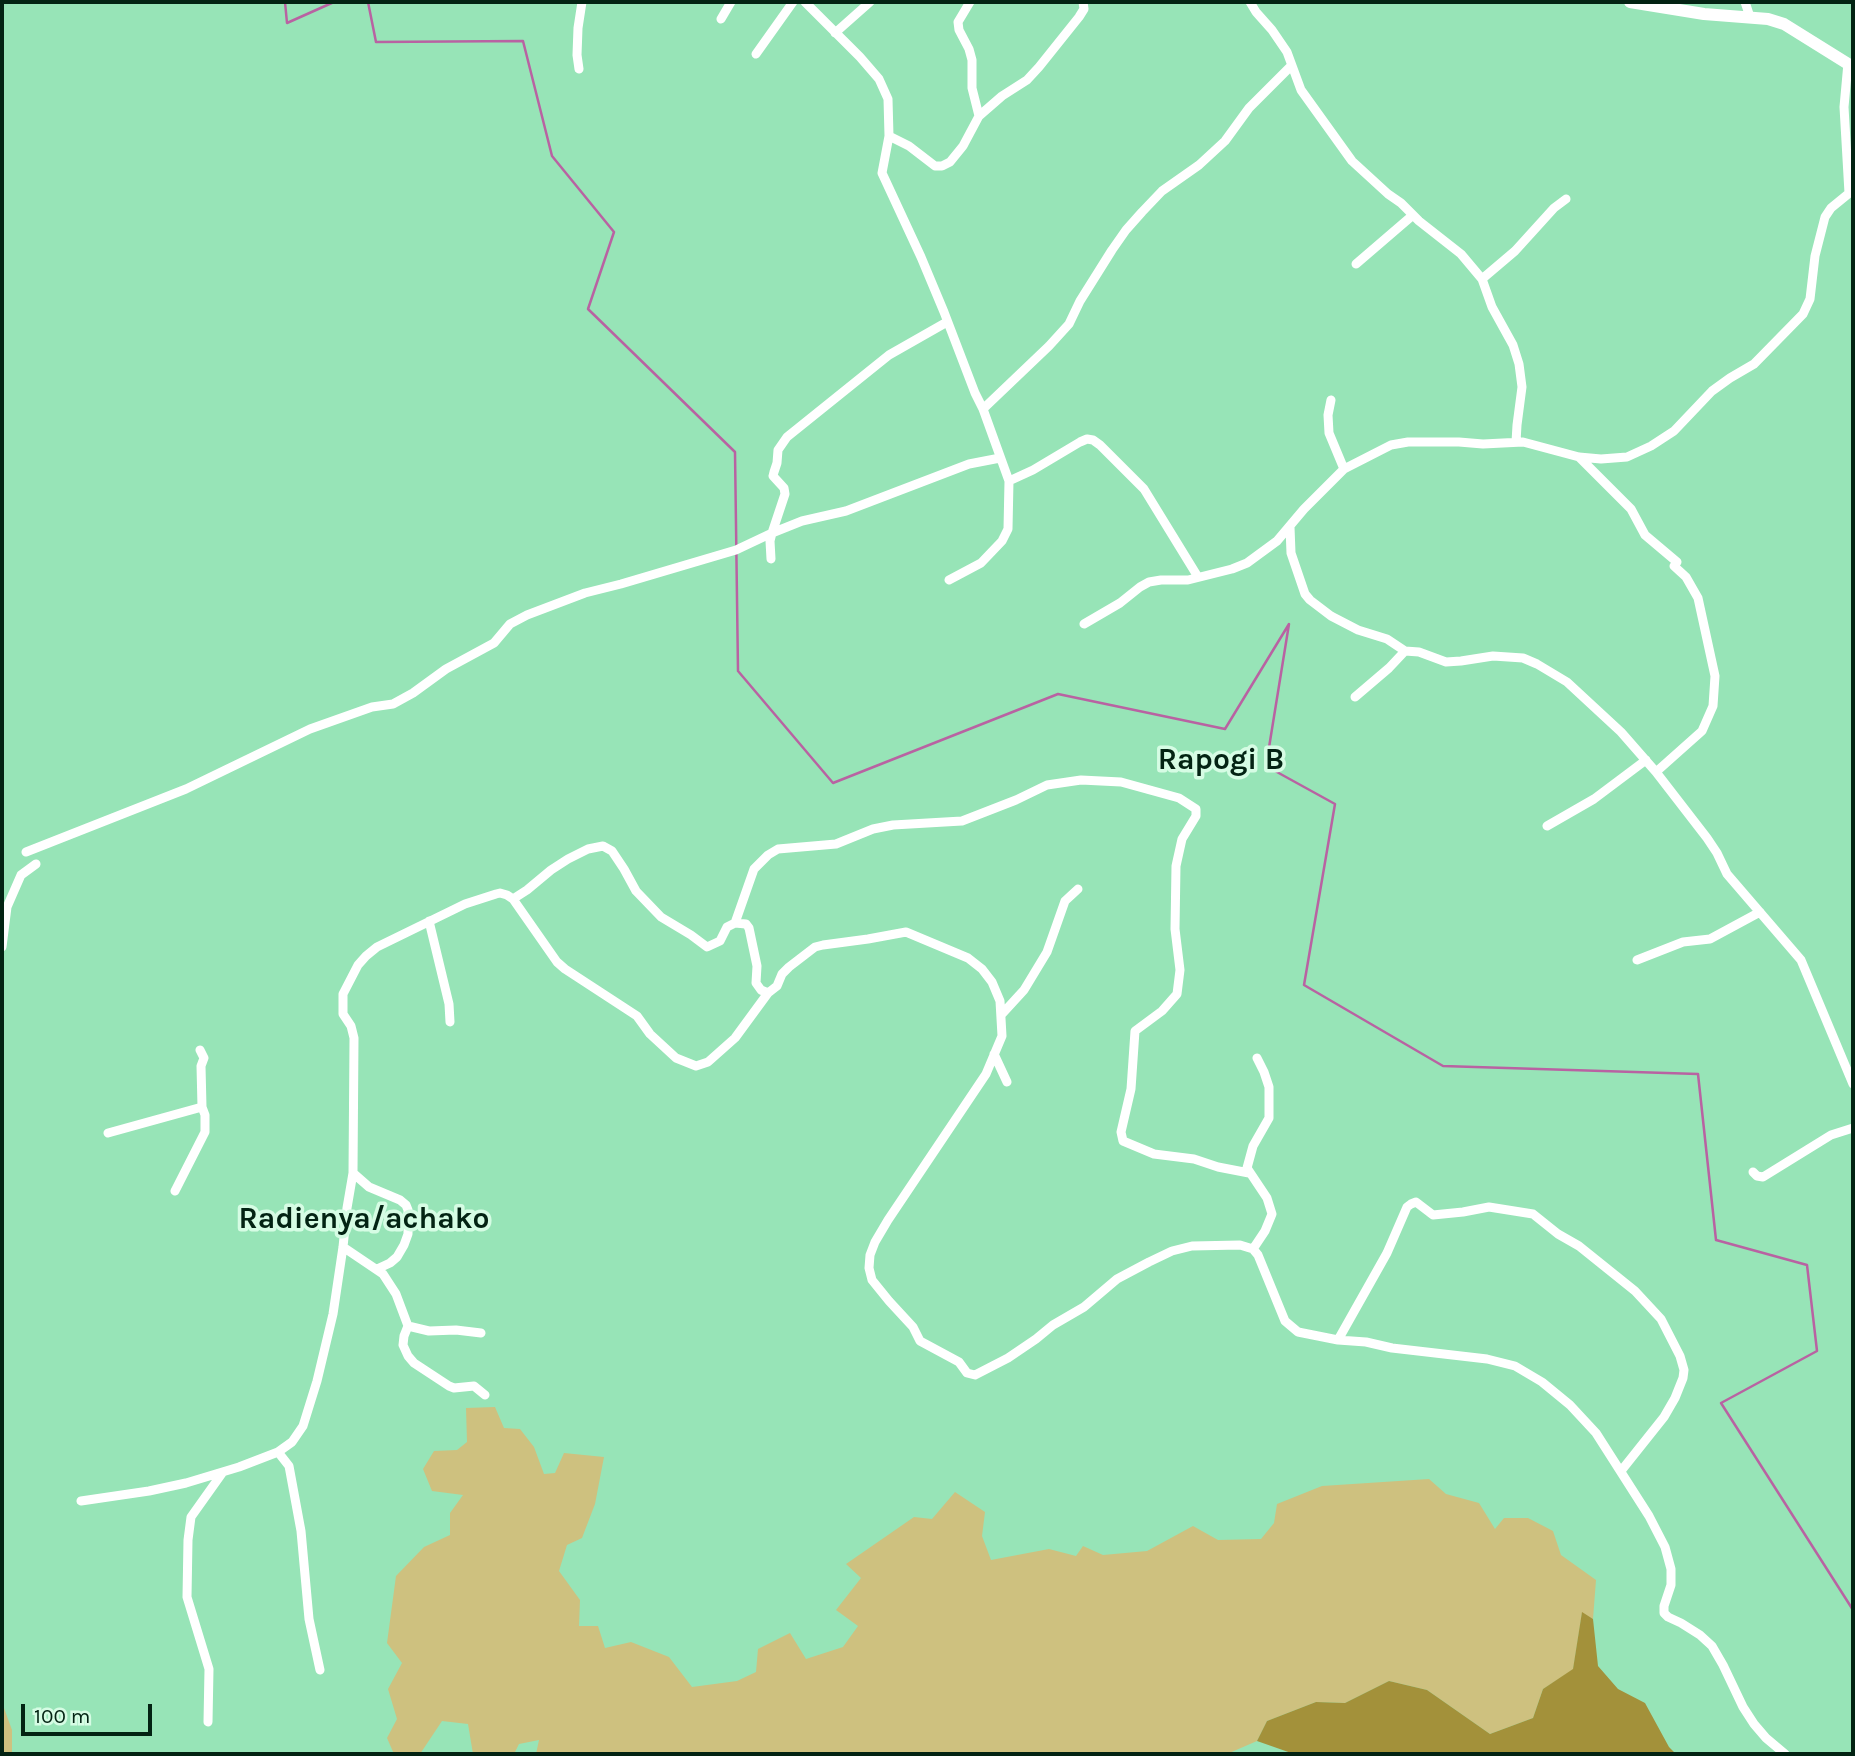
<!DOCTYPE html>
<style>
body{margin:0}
#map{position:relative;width:1855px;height:1756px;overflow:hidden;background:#97e4b7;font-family:Karla,sans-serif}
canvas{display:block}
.frame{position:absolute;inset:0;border:4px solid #032313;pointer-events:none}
.scale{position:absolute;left:21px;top:1704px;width:131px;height:32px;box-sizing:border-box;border:4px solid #032313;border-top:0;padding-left:9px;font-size:21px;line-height:24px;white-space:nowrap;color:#032313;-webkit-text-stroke:5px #d6fce4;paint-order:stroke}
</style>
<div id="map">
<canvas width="1855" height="1756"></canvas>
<div class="frame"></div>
<div class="scale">100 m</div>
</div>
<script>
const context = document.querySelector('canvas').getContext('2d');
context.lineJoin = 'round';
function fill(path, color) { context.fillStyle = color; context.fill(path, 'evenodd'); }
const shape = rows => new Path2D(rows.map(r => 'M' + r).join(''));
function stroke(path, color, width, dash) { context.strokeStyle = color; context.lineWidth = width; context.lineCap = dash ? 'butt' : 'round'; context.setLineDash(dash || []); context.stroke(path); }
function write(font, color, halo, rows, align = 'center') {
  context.font = font + ' Karla,sans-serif'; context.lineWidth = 7; context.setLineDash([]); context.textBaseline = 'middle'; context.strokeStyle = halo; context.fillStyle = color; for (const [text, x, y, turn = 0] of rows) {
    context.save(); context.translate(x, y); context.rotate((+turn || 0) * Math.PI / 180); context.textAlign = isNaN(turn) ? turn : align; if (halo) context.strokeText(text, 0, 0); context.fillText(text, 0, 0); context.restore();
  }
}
const green = shape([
 [495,1407,504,1428,520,1429,534,1447,544,1474,555,1473,564,1453,604,1457,595,1504,582,1538,567,1545,559,1571,580,1600,579,1626,598,1626,605,1648,631,1642,669,1657,692,1687,737,1681,756,1672,758,1649,790,1633,806,1659,843,1647,858,1626,836,1610,861,1578,846,1564,914,1517,932,1519,955,1492,985,1512,982,1536,991,1560,1049,1549,1076,1556,1083,1546,1103,1555,1147,1551,1193,1526,1218,1540,1261,1539,1274,1523,1277,1504,1322,1486,1429,1479,1446,1494,1479,1503,1495,1529,1504,1518,1528,1518,1553,1531,1561,1555,1596,1580,1593,1619,1582,1613,1573,1670,1543,1689,1533,1718,1490,1734,1427,1690,1389,1681,1345,1703,1316,1702,1267,1721,1257,1741,1227,1754,536,1754,539,1740,519,1744,514,1754,473,1754,468,1724,442,1721,420,1754,394,1754,387,1738,397,1719,388,1689,402,1663,387,1643,396,1576,424,1547,450,1535,450,1513,463,1495,432,1491,423,1469,434,1451,457,1450,467,1442,466,1408],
 [2,1707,4,1708,12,1730,12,1754,2,1754]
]);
const forest = shape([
 [1582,1612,1593,1619,1598,1666,1618,1689,1645,1703,1669,1747,1676,1754,1294,1754,1257,1741,1267,1721,1316,1702,1345,1703,1389,1681,1427,1690,1490,1734,1533,1718,1543,1689,1573,1669]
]);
const stream = shape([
 [285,2,287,23,334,2],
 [368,2,376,42,523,41,552,156,614,232,588,309,735,452,738,671,833,783,1058,694,1225,729,1289,624,1266,766,1335,804,1304,985,1443,1066,1698,1074,1716,1240,1807,1265,1817,1351,1721,1403,1853,1610]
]);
const street = shape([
 [805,2,860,57,879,79,888,99,889,136,882,173,921,257,944,312,975,393,983,409,1009,481,1008,529,1002,541,981,563,949,580],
 [970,2,958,22,959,30,969,49,972,60,972,88,979,116],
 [1250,2,1256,12,1272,30,1287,52,1301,90,1352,161,1388,194,1401,203,1419,221,1461,254,1482,279,1492,307,1513,345,1519,364,1522,387,1517,425,1516,442],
 [1745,2,1750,17],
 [721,19,731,2],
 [835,33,870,2],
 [756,54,793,2],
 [1848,63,1844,107,1849,193],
 [579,69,577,55,578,28,582,2],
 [889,136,909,146,935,166,942,166,950,162,963,146,979,116,1002,96,1027,80,1039,67,1079,17,1084,9,1083,2],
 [1356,264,1413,215],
 [1482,279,1515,251,1554,208,1566,199],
 [1331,400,1328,415,1329,433,1344,469],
 [983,409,1049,346,1069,324,1080,301,1112,250,1126,230,1142,212,1162,191,1199,165,1225,141,1249,108,1291,66],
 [1579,457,1631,509,1645,535,1677,562],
 [1009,481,1033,470,1080,442,1087,439,1093,440,1100,445,1144,489,1198,577],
 [1290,527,1291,553,1305,594,1310,600,1331,616,1358,630,1387,639,1405,651,1419,652,1446,662,1461,661,1493,656,1523,658,1537,664,1567,682,1621,732,1656,772,1707,838,1717,853,1727,874,1801,960,1853,1084],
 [771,559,770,541,772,533,802,521,846,511,969,464,1000,458],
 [1084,624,1120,603,1140,587,1149,582,1161,580,1188,580,1232,569,1247,563,1277,541,1304,509,1344,469,1391,445,1408,442,1459,442,1483,444,1523,442,1579,457,1601,459,1627,457,1651,446,1674,431,1712,391,1730,378,1754,364,1803,314,1810,299,1815,256,1825,217,1831,208,1853,190],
 [1355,697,1389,668,1405,651],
 [1656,772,1702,731,1713,706,1715,676,1698,598,1686,577,1674,566],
 [1547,826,1594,799,1646,760],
 [26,852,186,789,310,729,372,707,393,704,413,693,446,669,494,643,510,624,527,615,585,593,621,584,736,550,772,533,785,494,784,488,773,476,774,472,777,463,778,450,787,437,889,355,947,322],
 [513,899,527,890,551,870,568,859,588,849,603,846,612,851,624,869,636,891,661,917,691,935,707,947,720,941,727,927,735,923,746,924,749,928,757,966,756,983,761,990,768,993,777,986,782,974,789,967,815,947,823,945,868,939,906,932,968,958,982,969,992,982,1000,1001,1002,1036,986,1074,888,1220,875,1242,870,1255,869,1268,872,1280,889,1301,913,1327,920,1341,959,1362,967,1373,975,1375,1008,1358,1036,1339,1053,1325,1084,1307,1117,1279,1149,1262,1172,1251,1192,1246,1240,1245,1253,1249,1258,1255,1285,1321,1298,1332,1338,1340,1366,1342,1392,1348,1487,1359,1515,1366,1542,1382,1570,1405,1596,1433,1649,1516,1665,1547,1671,1569,1671,1585,1664,1606,1664,1613,1668,1617,1681,1623,1700,1635,1712,1646,1723,1665,1743,1707,1754,1724,1766,1738,1785,1754],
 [429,921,449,1004,450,1022],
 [735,923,754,869,768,855,778,849,836,844,873,829,893,825,962,821,1016,800,1047,785,1081,780,1121,782,1179,798,1196,809,1196,816,1182,839,1176,866,1175,929,1180,970,1177,994,1162,1011,1135,1031,1131,1089,1121,1132,1123,1141,1154,1154,1194,1159,1218,1167,1249,1173],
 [2,947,7,907,21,875,36,864],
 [1637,960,1683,942,1710,939,1760,912],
 [1002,1014,1024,990,1047,952,1065,901,1078,889],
 [994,1054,1007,1082],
 [108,1133,202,1107],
 [1753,1172,1757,1176,1763,1177,1831,1135,1853,1128],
 [353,1173,369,1187,400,1200,406,1205,408,1210,408,1234,404,1245,397,1257,390,1263,377,1269],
 [175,1191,205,1132,205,1115,202,1107,201,1066,204,1058,200,1050],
 [343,1247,383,1274,396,1294,408,1326,429,1331,456,1330,481,1333],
 [1253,1249,1265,1231,1272,1214,1267,1198,1247,1168,1253,1146,1269,1118,1269,1087,1264,1072,1257,1058],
 [408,1326,404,1336,403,1345,408,1356,414,1363,449,1386,454,1388,474,1386,485,1395],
 [1338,1340,1387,1253,1407,1207,1411,1204,1416,1202,1433,1215,1463,1212,1489,1207,1533,1214,1558,1234,1579,1246,1635,1291,1661,1319,1680,1356,1684,1370,1683,1378,1675,1398,1664,1417,1621,1471],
 [278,1452,289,1466,301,1531,309,1619,320,1670],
 [81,1501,149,1491,186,1483,239,1467,278,1452,292,1442,303,1426,317,1381,333,1314,343,1247,347,1208,353,1173,354,1038,351,1026,343,1014,343,994,358,965,366,956,377,947,465,904,496,894,500,893,507,895,513,899,557,962,565,969,637,1016,650,1034,676,1058,696,1066,708,1062,735,1038,768,993],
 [208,1722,209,1669,187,1597,188,1540,191,1517,223,1472]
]);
const secondary = shape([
 [1630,2,1704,14,1768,19,1784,24,1853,67]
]);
const quarterNames = [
 ["Rapogi B",1221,760],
 ["Radienya/achako",364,1219]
];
fill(green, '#cec17f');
fill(forest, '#a3913a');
stroke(stream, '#b962a2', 2.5);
stroke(street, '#fff', 9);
stroke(secondary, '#fff', 12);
write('bold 30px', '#032313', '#d6fce4', quarterNames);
</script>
